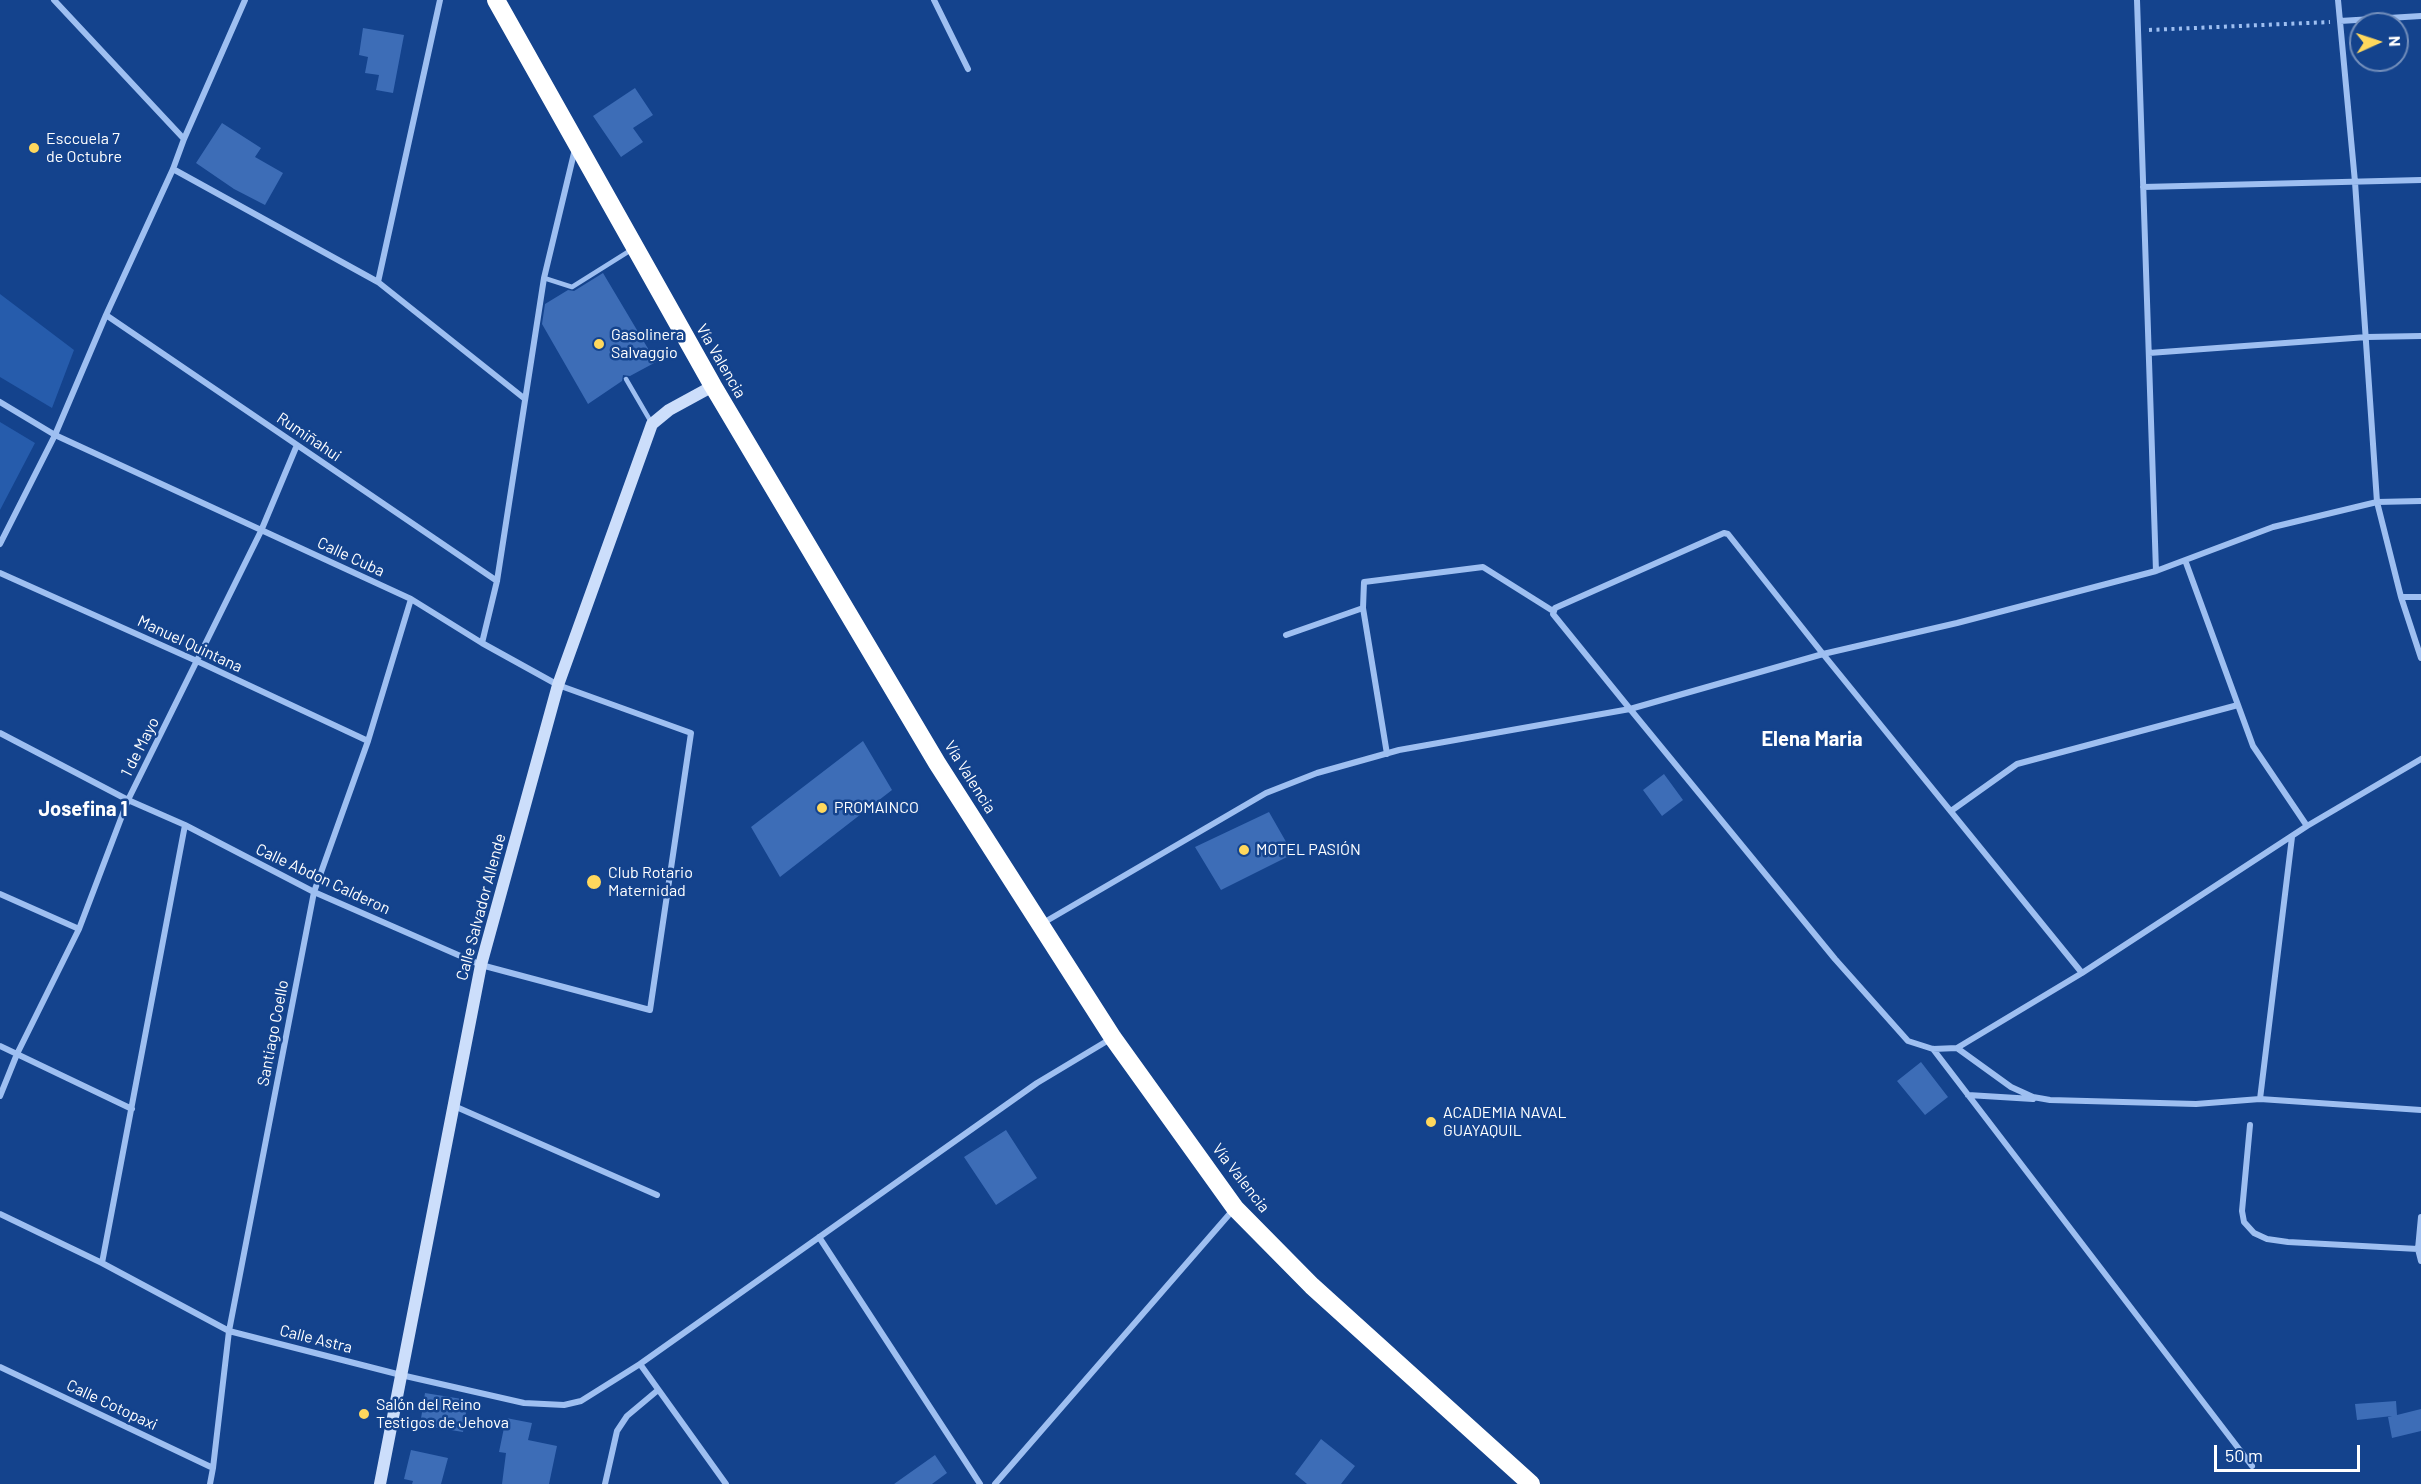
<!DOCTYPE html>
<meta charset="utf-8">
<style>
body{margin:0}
#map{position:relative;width:2421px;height:1484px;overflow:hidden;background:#14438d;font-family:Barlow,sans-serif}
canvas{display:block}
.north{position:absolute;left:2349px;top:12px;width:60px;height:60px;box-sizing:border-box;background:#14438d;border:2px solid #728ebb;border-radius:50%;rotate:87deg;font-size:16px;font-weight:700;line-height:24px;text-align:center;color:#fff}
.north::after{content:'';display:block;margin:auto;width:21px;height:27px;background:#ffd85d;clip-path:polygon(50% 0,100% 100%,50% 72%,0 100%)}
.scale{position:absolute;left:2214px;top:1445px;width:146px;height:27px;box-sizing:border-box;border:3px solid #fff;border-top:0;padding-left:8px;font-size:18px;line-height:21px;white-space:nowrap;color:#fff;-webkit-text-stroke:4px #14438d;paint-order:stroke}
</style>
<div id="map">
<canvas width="2421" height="1484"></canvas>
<div class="north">N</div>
<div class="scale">50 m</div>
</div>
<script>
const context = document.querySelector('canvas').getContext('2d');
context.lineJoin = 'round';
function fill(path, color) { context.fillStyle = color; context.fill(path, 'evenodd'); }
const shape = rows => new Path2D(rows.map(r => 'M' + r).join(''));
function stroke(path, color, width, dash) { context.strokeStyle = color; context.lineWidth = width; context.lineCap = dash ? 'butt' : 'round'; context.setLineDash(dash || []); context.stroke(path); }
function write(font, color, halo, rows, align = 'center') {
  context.font = font + ' Barlow,sans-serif'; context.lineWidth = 5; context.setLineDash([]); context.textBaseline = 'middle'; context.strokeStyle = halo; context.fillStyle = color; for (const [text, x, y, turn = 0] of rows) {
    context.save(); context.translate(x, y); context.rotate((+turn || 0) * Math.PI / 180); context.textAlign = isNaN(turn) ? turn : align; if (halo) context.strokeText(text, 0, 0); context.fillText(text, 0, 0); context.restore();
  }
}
const green = shape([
 [0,294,74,350,52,408,0,377],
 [0,422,35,443,0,510]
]);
const building = shape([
 [363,28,404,35,393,93,376,90,379,75,365,73,368,57,359,55],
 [635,88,653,115,633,128,643,142,621,157,593,116],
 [222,123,261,148,255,157,283,173,265,205,234,189,196,163],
 [603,273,656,362,630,376,623,375,622,381,588,404,542,324,545,304,568,290,574,291],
 [863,741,892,790,780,877,751,827],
 [1664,774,1683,800,1662,816,1643,790],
 [1269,812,1293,854,1221,890,1195,847],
 [1921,1062,1948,1097,1925,1115,1897,1081],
 [1006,1130,1037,1178,996,1205,964,1157],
 [425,1393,468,1400,463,1432,420,1425],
 [2396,1401,2397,1415,2421,1409,2421,1431,2392,1438,2388,1417,2392,1416,2357,1420,2355,1404],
 [506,1418,532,1423,528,1440,557,1446,549,1484,502,1484,506,1453,499,1452],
 [1321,1439,1355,1466,1341,1484,1307,1484,1295,1474],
 [411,1450,448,1458,441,1484,412,1484,413,1481,404,1479],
 [935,1455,947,1473,932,1484,894,1484]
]);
const path = shape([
 [2149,30,2330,22]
]);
const lane = shape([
 [544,278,572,287,631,250],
 [626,379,651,422]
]);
const street = shape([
 [54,0,184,139],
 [934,0,968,69],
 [2137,0,2156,571],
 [2338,0,2355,182,2377,502,2401,597,2421,658],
 [2340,21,2421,16],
 [173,169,378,282,525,399],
 [2143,187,2421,180],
 [378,282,440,0],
 [106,315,497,581],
 [2149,353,2367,337,2421,336],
 [0,402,55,435,411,599,482,643,558,685,691,733,650,1010,481,965,314,892,185,825,128,800,0,733],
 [0,544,55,435,106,315,173,169,184,139,245,0],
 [0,573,199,662,368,741],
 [2401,597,2421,597],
 [1363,608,1387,754],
 [1286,635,1363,608,1364,582,1483,567,1553,611],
 [482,643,497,581,544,278,575,149],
 [2238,705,2253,746,2307,826],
 [2421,759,2307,826,2082,973,1957,1048,2011,1087,2033,1097,2050,1100,2196,1104,2260,1099,2421,1110],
 [1951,811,2017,764,2238,705,2185,560],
 [0,894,79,929],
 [1043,923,1266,793,1317,773,1399,750,1630,709,1823,654,1957,623,2156,571,2273,527,2377,502,2421,501],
 [0,1046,132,1109],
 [1957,1048,1933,1049,1908,1041,1835,959,1630,709,1553,614,1555,608,1724,533,1728,534,1823,654,2082,973],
 [1933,1049,2252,1466],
 [1968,1095,2033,1099],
 [0,1096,17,1054,79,929,128,800,261,531,297,445],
 [2260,1099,2292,837],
 [454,1106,657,1195],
 [2250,1125,2242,1211,2244,1222,2254,1233,2267,1239,2288,1242,2418,1249],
 [0,1214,102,1263,229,1331,401,1375,524,1403,564,1405,581,1401,640,1364,1037,1083,1112,1038],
 [2421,1217,2418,1249,2421,1261],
 [819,1237,980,1484],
 [102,1263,185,825],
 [640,1364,726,1484],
 [0,1367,213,1468],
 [210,1484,213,1468,229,1331,314,892,368,741,411,599],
 [605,1484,617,1431,627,1416,658,1390],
 [995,1484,1233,1210]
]);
const secondary = shape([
 [380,1484,481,965,558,685,652,424,669,410,713,386]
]);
const highway = shape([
 [496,0,713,386,937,763,1113,1038,1235,1208,1312,1286,1531,1484]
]);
const markers = [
 [34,148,6,"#ffd85d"],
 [599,344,6,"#ffd85d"],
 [822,808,6,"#ffd85d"],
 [1244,850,6,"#ffd85d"],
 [594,882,8,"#ffd85d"],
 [1431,1122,6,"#ffd85d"],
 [364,1414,6,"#ffd85d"]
];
const poiNames = [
 ["Esccuela 7",46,139],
 ["de Octubre",46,157],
 ["Gasolinera",611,335],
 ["Salvaggio",611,353],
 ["PROMAINCO",834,808],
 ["MOTEL PASIÓN",1256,850],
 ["Club Rotario",608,873],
 ["Maternidad",608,891],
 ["ACADEMIA NAVAL",1443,1113],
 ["GUAYAQUIL",1443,1131],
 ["Salón del Reino",376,1405],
 ["Testigos de Jehova",376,1423]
];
const streetNames = [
 ["Vía Valencia",721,361,60],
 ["Rumiñahui",309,437,34],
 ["Calle Cuba",351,557,25],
 ["Manuel Quintana",190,644,25],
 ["1 de Mayo",140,747,-63],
 ["Vía Valencia",970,777,58],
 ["Calle Abdon Calderon",323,879,25],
 ["Calle Salvador Allende",481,907,-75],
 ["Santiago Coello",273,1033,-79],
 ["Vía Valencia",1241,1178,52],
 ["Calle Astra",316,1339,14],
 ["Calle Cotopaxi",112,1405,25]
];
const quarterNames = [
 ["Elena Maria",1812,739],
 ["Josefina 1",83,809]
];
fill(green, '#265cac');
fill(building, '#3d6db7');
stroke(path, '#9ebff1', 4, [3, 4.5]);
stroke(lane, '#9ebff1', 4.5);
stroke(street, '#9ebff1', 6);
stroke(secondary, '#ccdefb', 12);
stroke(highway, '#fff', 18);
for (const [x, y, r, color] of markers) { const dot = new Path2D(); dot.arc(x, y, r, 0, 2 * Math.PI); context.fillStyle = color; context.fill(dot); stroke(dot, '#14438d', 2); }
write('16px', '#fff', '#14438d', poiNames, 'left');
write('16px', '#fff', '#14438d', streetNames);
write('bold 20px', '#fff', '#14438d', quarterNames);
</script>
